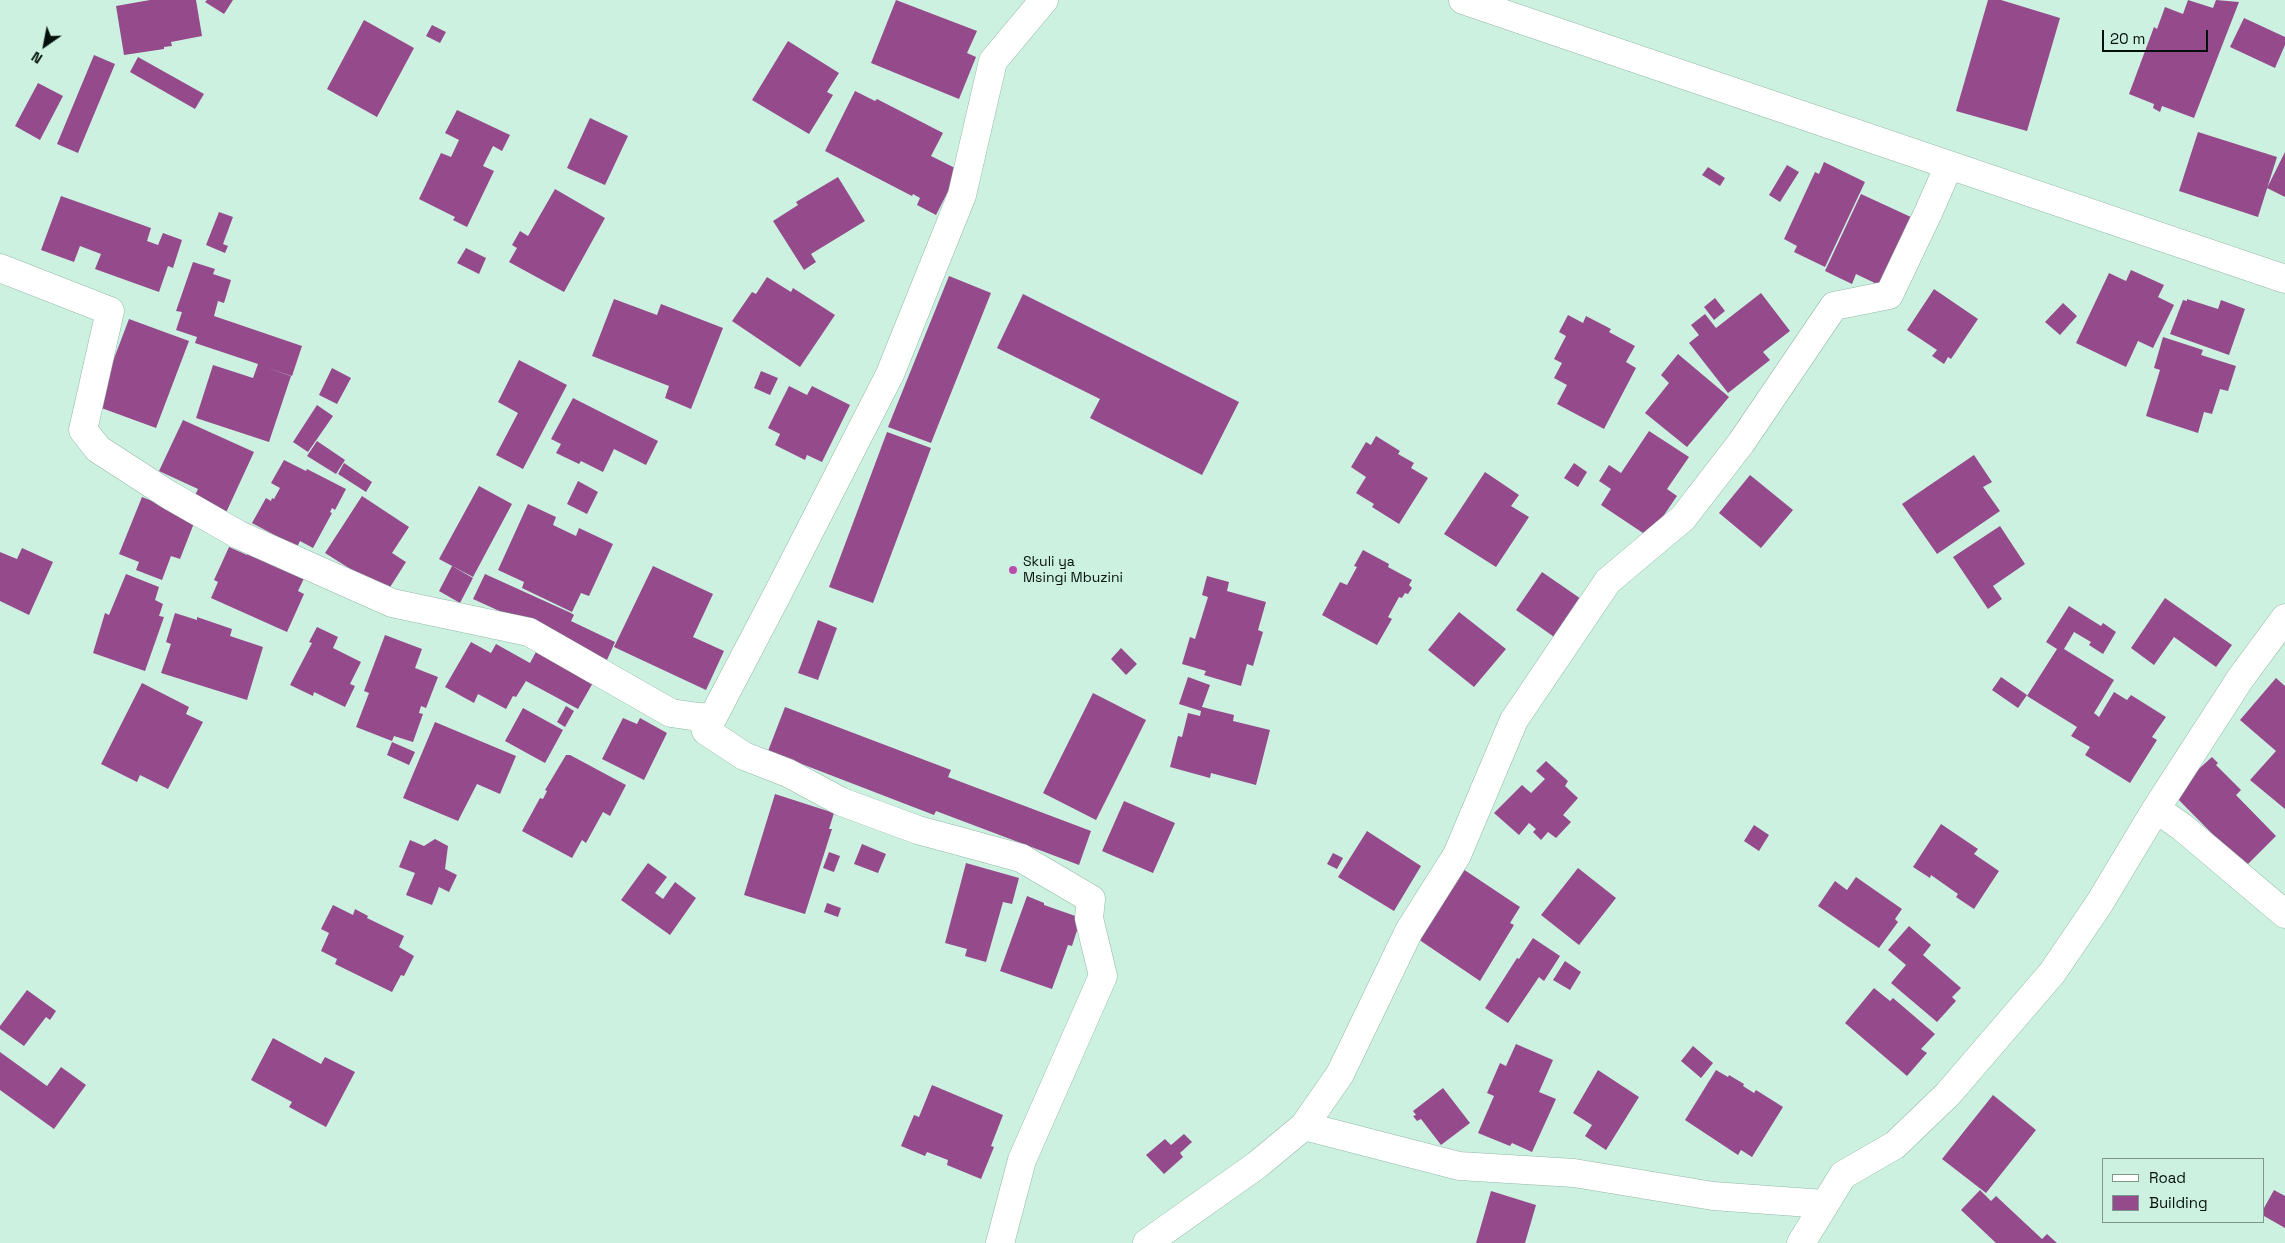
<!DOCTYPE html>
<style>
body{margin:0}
#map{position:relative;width:2285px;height:1243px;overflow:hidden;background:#ccf1e1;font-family:"Space Grotesk",sans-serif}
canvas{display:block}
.legend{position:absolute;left:2102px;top:1158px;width:162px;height:65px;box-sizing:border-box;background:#ccf1e1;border:1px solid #7c978b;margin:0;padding:6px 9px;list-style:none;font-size:15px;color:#04100b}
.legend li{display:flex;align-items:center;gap:10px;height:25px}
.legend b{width:25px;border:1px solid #7c978b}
.north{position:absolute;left:20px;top:20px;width:50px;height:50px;-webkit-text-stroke:4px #ccf1e1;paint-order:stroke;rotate:213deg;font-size:14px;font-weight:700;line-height:20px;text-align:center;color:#04100b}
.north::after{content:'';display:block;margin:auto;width:18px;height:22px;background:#04100b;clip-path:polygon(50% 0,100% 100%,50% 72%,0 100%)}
.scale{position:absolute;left:2102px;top:30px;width:106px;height:22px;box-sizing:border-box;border:2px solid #04100b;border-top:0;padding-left:6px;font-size:15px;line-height:18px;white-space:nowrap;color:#04100b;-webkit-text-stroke:4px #ccf1e1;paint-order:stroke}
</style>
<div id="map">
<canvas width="2285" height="1243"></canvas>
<ul class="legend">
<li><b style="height:6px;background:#fff"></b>Road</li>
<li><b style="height:14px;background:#954b8b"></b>Building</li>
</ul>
<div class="north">N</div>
<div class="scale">20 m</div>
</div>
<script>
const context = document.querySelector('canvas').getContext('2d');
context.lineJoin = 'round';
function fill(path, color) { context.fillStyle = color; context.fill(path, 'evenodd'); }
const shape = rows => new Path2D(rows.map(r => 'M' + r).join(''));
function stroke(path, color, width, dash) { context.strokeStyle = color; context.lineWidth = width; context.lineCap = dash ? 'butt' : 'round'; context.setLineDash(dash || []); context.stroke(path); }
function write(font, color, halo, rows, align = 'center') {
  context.font = font + ' "Space Grotesk",sans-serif'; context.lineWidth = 5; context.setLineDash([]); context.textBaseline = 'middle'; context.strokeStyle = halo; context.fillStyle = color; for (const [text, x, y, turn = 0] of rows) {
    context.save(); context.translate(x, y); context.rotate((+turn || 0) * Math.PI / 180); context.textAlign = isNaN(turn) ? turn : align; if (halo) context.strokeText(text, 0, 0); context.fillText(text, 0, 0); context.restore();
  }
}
const building = shape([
 [150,0,196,0,202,36,171,42,172,46,164,47,164,49,124,55,116,6],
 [207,0,233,0,224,14,205,2],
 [896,0,977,31,967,53,976,57,959,99,871,63],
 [1988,0,2001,0,2060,18,2027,131,1956,111],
 [2188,0,2213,8,2216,0,2239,2,2194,118,2162,106,2160,112,2153,108,2154,104,2129,94,2154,27,2157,29,2165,7,2183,14],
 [2244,18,2285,37,2285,45,2275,68,2230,47],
 [364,20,414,48,377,117,327,89],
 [432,25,446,32,440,43,426,36],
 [788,41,839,73,827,92,833,95,809,134,752,100],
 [94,55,115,64,78,153,57,144],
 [138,57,204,94,195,109,130,72],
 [38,83,63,96,40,140,15,126],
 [855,91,875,101,877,99,943,133,931,156,959,170,936,215,917,205,920,198,913,194,912,196,825,151],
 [457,110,510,135,502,151,493,146,483,166,494,171,467,227,453,220,455,217,419,199,441,153,451,157,459,140,445,133],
 [590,118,628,136,605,185,567,168],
 [2198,132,2277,157,2258,217,2179,191],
 [2285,152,2285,197,2267,188],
 [1824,162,1865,182,1825,267,1794,252,1797,246,1784,239,1815,172,1819,174],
 [1787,165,1799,172,1780,202,1769,195],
 [1708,167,1725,178,1720,186,1702,175],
 [838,177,865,221,811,254,816,262,804,270,773,221,798,205,796,202],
 [555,189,605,218,564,292,509,262,517,248,512,245,520,231,528,236],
 [1861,194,1913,218,1881,286,1856,274,1852,284,1825,271],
 [61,196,151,228,147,241,158,245,163,233,182,240,173,268,168,266,159,292,95,269,101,254,80,246,74,262,41,250],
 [219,212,233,217,223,244,228,246,225,253,206,245],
 [466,248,486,258,479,274,457,263],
 [193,262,215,269,213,274,231,280,224,303,218,301,214,316,302,346,292,376,267,368,291,376,269,442,196,418,213,365,253,378,258,364,195,343,197,337,176,330,182,312,176,311],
 [2131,270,2164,285,2158,297,2174,305,2153,348,2138,341,2126,367,2076,343,2109,273,2126,281],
 [949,276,991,293,931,443,888,427],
 [767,277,791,292,793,288,835,315,800,367,732,321,752,292,756,294],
 [1934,289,1978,319,1951,359,1948,357,1944,364,1932,356,1937,350,1907,330],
 [1761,293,1790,331,1763,352,1770,360,1728,393,1689,343,1699,335,1691,325,1705,314,1716,328],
 [1023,294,1239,402,1202,475,1090,418,1100,399,997,348],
 [1715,298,1725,311,1714,320,1704,307],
 [614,299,657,315,661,304,723,328,691,409,665,398,669,386,592,356],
 [2187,299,2218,309,2221,300,2245,309,2229,355,2170,334,2183,300,2187,301],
 [2063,303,2077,316,2060,335,2045,322],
 [1568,315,1583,323,1586,316,1611,329,1609,332,1635,346,1626,362,1636,368,1604,429,1557,404,1567,385,1554,378,1562,363,1554,359,1566,336,1559,332],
 [129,319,189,341,156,428,96,406],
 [2163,337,2203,350,2201,355,2236,366,2228,391,2220,389,2212,414,2204,412,2198,433,2146,416,2160,370,2154,368],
 [1678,354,1729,397,1687,447,1645,413,1669,383,1661,375],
 [519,360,567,385,523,469,496,455,518,413,498,402],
 [332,368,351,378,337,404,319,395],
 [761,371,778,378,770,395,754,388],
 [789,386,807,395,812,386,850,405,822,462,807,455,805,460,775,445,780,434,768,428],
 [573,398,658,441,646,465,614,449,603,472,581,461,579,464,556,453,561,444,551,439],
 [317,405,333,416,308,452,293,442],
 [183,420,254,452,224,517,192,502,198,489,159,471],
 [1649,431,1689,457,1667,489,1677,496,1649,537,1601,505,1611,489,1599,481,1609,465,1621,473],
 [887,432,931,448,873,603,829,587],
 [1376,436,1400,451,1398,454,1414,463,1411,468,1428,478,1399,524,1372,507,1374,504,1356,493,1366,477,1351,467,1366,442,1371,445],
 [317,441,345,460,336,474,307,456],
 [1974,455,1992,482,1983,487,2000,511,1937,554,1902,504],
 [284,460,306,471,307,469,346,489,335,510,332,508,330,512,332,513,313,548,300,541,297,547,252,523,266,498,271,501,272,498,274,499,280,488,271,483],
 [344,463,372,482,366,492,338,474],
 [1574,463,1587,472,1578,487,1564,478],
 [1485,472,1519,495,1511,506,1529,517,1496,567,1444,534],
 [1750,475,1793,510,1761,548,1719,513],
 [578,481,598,492,587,514,567,504],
 [479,486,512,504,473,577,439,559],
 [362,496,409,527,392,553,406,562,387,592,325,553],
 [142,497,196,518,180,559,171,556,162,580,136,570,139,562,119,554],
 [528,504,556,517,553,525,576,536,579,528,613,544,589,596,581,593,572,612,522,588,524,582,498,570],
 [2000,526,2025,564,1993,586,2002,599,1988,609,1953,557],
 [229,547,247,555,250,547,307,572,298,591,304,594,287,632,211,598,218,582,214,580],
 [22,548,53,562,29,615,0,601,0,552,17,559],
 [1363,550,1389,564,1388,567,1412,580,1409,585,1412,588,1408,594,1405,593,1402,598,1399,597,1388,617,1392,619,1377,645,1322,615,1340,582,1347,585,1357,567,1354,566],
 [452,566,473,578,460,603,439,591],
 [653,566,713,594,693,637,724,651,706,690,614,647],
 [1542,572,1584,601,1557,639,1516,610],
 [126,574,159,587,155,600,163,604,159,616,164,617,145,671,93,653,105,613,109,615],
 [485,574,571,613,574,615,571,621,615,642,607,660,473,599],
 [1207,576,1229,582,1227,591,1266,602,1258,630,1263,632,1253,666,1247,664,1241,686,1204,675,1206,671,1182,664,1190,637,1195,639,1208,597,1202,595],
 [2165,598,2232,645,2216,667,2174,637,2154,665,2131,648],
 [2069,606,2101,626,2103,623,2116,632,2103,654,2089,645,2091,642,2074,632,2064,649,2114,680,2094,713,2099,717,2114,692,2127,700,2131,695,2166,717,2152,737,2157,740,2130,783,2085,755,2090,747,2071,736,2077,727,2027,696,2057,649,2046,642],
 [1459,612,1506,649,1474,687,1428,650],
 [175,613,197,620,197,617,232,629,230,636,263,647,247,700,161,673,171,644,166,642],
 [818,620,837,628,818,680,798,673],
 [317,627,338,637,333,648,361,662,350,684,355,686,345,707,314,692,313,696,290,685,312,643,309,642],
 [385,635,422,649,415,668,438,677,426,708,421,706,419,713,423,714,413,742,394,736,392,741,356,727,369,693,364,691],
 [471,642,491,653,496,644,530,663,537,650,594,681,578,709,526,681,516,697,513,696,506,709,478,694,474,703,445,687],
 [1121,648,1137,664,1126,675,1111,659],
 [1188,677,1210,685,1202,707,1234,715,1233,721,1270,730,1256,785,1211,773,1210,778,1170,767,1178,736,1182,737,1188,713,1200,716,1201,711,1179,704],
 [2001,677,2027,695,2018,708,1992,690],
 [2276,678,2285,686,2285,809,2250,780,2276,751,2240,720],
 [142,683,189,707,186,714,203,722,168,789,140,775,137,782,101,764],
 [1093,693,1146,720,1096,820,1043,793],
 [566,706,574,711,565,727,557,722],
 [785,707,951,770,948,777,1091,831,1079,865,936,811,934,815,768,751],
 [523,708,563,730,545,763,505,741],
 [623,718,637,724,640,718,667,733,644,780,602,759],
 [435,722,516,756,500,794,477,784,458,821,403,798],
 [392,742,415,752,409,765,387,755],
 [566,755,570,755,626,785,610,816,603,812,586,843,582,840,572,858,522,831,540,798,543,799,547,791,545,790],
 [2212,757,2218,763,2216,765,2241,790,2236,795,2276,836,2245,867,2172,793],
 [1546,761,1568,781,1565,786,1578,798,1563,815,1571,822,1556,838,1548,832,1541,840,1533,832,1536,829,1529,823,1519,835,1494,813,1522,785,1531,793,1545,779,1536,771],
 [775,794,834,813,829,829,832,829,805,914,744,895],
 [1124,801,1175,823,1153,873,1102,851],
 [1941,824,1978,849,1974,854,1999,871,1974,909,1956,897,1958,894,1931,875,1930,878,1913,867],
 [1754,825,1769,835,1759,851,1744,841],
 [1367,831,1421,866,1394,911,1338,877],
 [435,839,448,846,445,869,457,875,449,892,439,887,432,905,406,895,415,873,399,867,410,840,424,846],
 [862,844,886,854,878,873,854,864],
 [829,852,840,856,834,872,823,868],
 [1333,853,1343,858,1337,869,1327,864],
 [648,863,667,877,655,893,663,899,675,882,696,898,670,935,621,900],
 [966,863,1019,878,1012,904,1003,902,986,962,965,956,967,949,945,943],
 [1460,867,1520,907,1510,923,1514,925,1480,981,1418,939],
 [1578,868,1616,898,1579,945,1541,915],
 [1856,877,1902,909,1895,919,1898,922,1879,948,1818,906,1835,881,1847,890],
 [1027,896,1044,903,1044,905,1081,918,1072,946,1068,945,1052,989,1000,971],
 [827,903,841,908,838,917,824,912],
 [333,905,353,915,355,909,368,916,367,918,404,936,399,947,414,956,404,976,401,975,392,992,335,964,337,959,321,951,329,933,321,929],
 [1909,926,1931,945,1923,955,1961,988,1952,997,1956,1001,1937,1022,1891,983,1906,965,1888,950],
 [1533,938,1560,956,1544,981,1539,977,1508,1023,1485,1008,1517,958,1519,959],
 [1565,961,1581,972,1570,990,1553,980],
 [1874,988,1890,1001,1893,998,1935,1034,1921,1049,1927,1053,1907,1076,1845,1023],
 [27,990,56,1011,50,1020,46,1017,24,1046,0,1029,0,1026],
 [273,1038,321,1064,325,1057,355,1072,326,1127,289,1107,292,1102,251,1080],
 [1516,1044,1553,1060,1539,1092,1556,1099,1532,1152,1512,1143,1510,1146,1478,1133,1494,1096,1487,1093,1500,1063,1506,1066],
 [1693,1046,1713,1063,1701,1078,1681,1061],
 [0,1052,47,1086,61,1067,86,1085,54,1129,0,1090],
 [1598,1070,1639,1097,1606,1150,1585,1136,1592,1125,1573,1113],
 [1716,1070,1728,1077,1729,1075,1744,1084,1743,1086,1754,1093,1756,1090,1783,1107,1752,1157,1741,1150,1738,1155,1685,1120],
 [932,1085,1003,1115,991,1146,994,1147,981,1179,947,1165,948,1160,927,1152,925,1156,901,1146,914,1115,919,1117],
 [1443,1088,1470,1123,1441,1145,1421,1119,1417,1121,1413,1116,1416,1115,1413,1111],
 [1993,1095,2036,1130,1986,1193,1942,1159],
 [1184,1134,1192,1142,1180,1153,1183,1157,1164,1174,1146,1155,1165,1139,1171,1145],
 [1980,1190,1991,1201,1996,1196,2042,1239,2047,1234,2057,1243,1996,1243,1961,1210],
 [2274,1190,2285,1196,2285,1228,2264,1216,2264,1208],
 [1491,1191,1536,1205,1525,1243,1476,1243]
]);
const minor = shape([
 [1463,0,2285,279],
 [0,268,110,311,83,430,98,449,169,495,239,535,392,603,529,632,671,713,712,719,778,593,890,374,962,195,993,61,1044,0],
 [702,717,706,731,744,756,788,773,842,802,918,830,1021,858,1091,899,1089,918,1103,976,1022,1160,1000,1243],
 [2156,809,2182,827,2285,914],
 [1304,1126,1340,1074,1409,931,1457,855,1514,720,1608,581,1683,518,1741,443,1834,306,1889,295,1929,211,1949,165],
 [1147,1243,1257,1165,1304,1126,1459,1166,1574,1173,1713,1196,1824,1204],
 [1801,1243,1843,1175,1895,1145,1948,1094,2052,973,2099,904,2156,809,2240,679,2285,618]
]);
const markers = [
 [1013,570,5,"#b94cac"]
];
const poiNames = [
 ["Skuli ya",1023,562],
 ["Msingi Mbuzini",1023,578]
];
fill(building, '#954b8b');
stroke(minor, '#93b8a8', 29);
stroke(minor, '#fff', 28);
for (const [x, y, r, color] of markers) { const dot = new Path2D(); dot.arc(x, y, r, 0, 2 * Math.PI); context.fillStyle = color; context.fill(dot); stroke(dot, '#ccf1e1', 2); }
write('14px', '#04100b', '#ccf1e1', poiNames, 'left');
</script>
